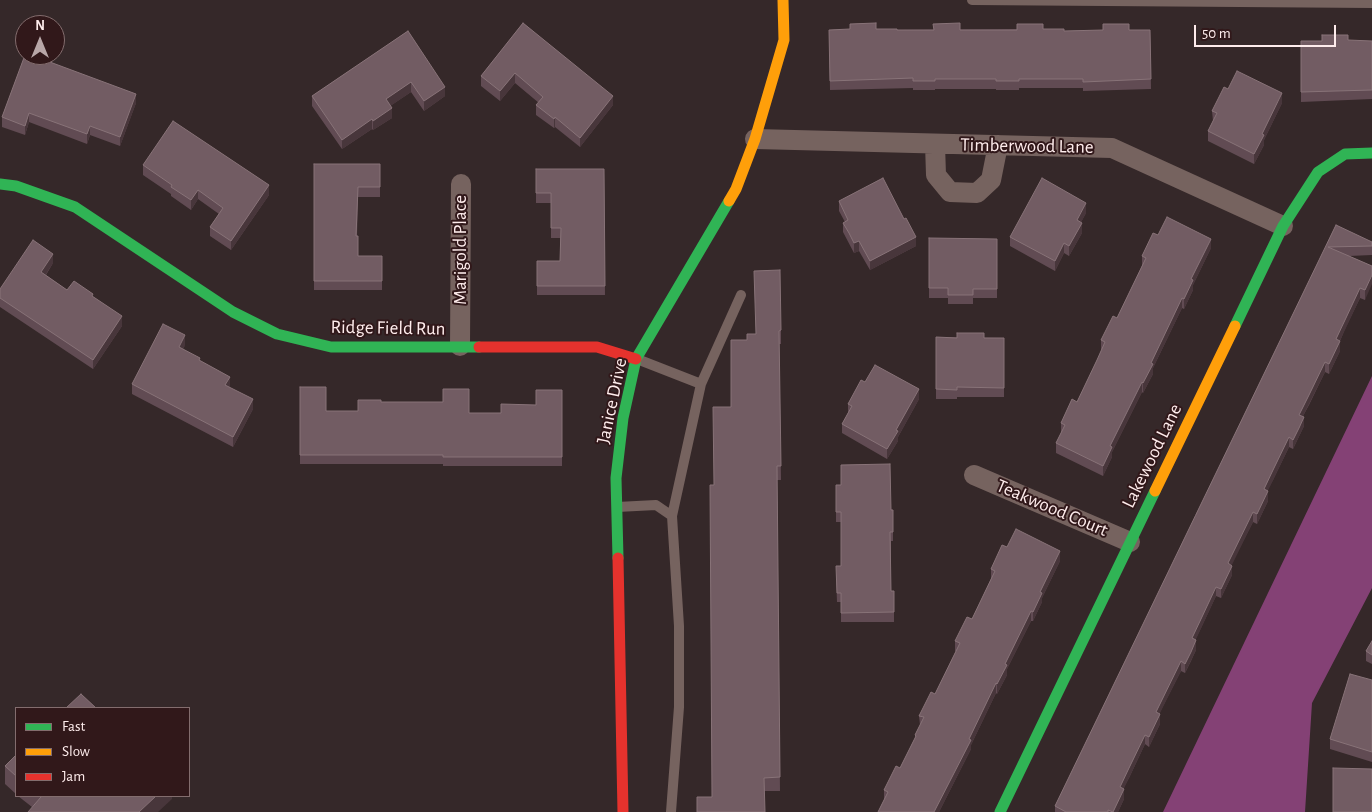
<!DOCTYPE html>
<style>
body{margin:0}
#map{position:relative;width:1372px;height:812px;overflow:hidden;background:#352829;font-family:"Alegreya Sans",sans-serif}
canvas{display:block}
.legend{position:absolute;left:15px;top:707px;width:175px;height:90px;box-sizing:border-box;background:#31181a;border:1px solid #836d6e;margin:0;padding:6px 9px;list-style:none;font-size:15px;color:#feecec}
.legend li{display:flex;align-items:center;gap:10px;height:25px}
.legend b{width:25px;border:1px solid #836d6e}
.north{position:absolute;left:15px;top:15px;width:50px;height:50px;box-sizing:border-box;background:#31181a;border:1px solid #836d6e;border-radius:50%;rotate:0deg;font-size:14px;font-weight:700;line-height:20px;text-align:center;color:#feecec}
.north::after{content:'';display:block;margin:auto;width:18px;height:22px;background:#b8a7a8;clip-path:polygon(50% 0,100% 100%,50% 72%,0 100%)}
.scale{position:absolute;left:1194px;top:25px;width:142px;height:22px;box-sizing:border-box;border:2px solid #feecec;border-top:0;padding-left:6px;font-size:15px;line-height:18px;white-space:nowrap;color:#feecec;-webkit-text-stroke:4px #31181a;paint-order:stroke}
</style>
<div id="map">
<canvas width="1372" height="812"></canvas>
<ul class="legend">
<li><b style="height:6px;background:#30b455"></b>Fast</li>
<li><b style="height:6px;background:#ff9f0a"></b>Slow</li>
<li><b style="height:6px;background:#e5322d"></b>Jam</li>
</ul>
<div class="north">N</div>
<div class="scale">50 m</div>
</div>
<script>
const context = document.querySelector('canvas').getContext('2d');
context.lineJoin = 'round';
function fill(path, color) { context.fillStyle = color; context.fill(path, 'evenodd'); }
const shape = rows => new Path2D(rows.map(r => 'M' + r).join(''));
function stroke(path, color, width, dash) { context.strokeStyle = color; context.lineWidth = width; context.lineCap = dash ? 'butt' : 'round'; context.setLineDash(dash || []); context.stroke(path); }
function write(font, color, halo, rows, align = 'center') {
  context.font = font + ' "Alegreya Sans",sans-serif'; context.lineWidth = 4; context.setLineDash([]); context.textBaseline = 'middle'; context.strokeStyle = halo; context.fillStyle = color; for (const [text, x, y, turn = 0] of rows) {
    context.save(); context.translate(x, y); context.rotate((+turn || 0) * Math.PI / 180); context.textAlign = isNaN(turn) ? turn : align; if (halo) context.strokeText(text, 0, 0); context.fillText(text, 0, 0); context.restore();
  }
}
const water = shape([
 [1372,376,1372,588,1312,703,1305,812,1163,812]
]);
const lane = shape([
 [972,0,1372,3],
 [637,359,701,384,741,295],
 [617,507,656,505,672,516,679,626,679,707,671,812],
 [672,516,701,384]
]);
const street = shape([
 [755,139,1112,148,1283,226],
 [935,144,936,175,950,192,977,193,991,180,998,145],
 [460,346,461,184],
 [974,475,1130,542]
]);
const fast = shape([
 [0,184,16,186,75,207,233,312,277,334,331,347,479,347],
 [1235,326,1283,226,1318,172,1345,154,1372,153],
 [618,558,616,478,623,418,636,359,729,201],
 [1000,812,1155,491]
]);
const slow = shape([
 [729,201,736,189,755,139,784,40,783,0],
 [1155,491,1235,326]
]);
const jam = shape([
 [479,347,597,347,636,359],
 [618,558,623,812]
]);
const wall = shape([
 [523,23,613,105,580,147,555,127,554,128,536,115,536,105,539,103,515,83,500,101,481,86,481,76],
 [876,29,897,30,1043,29,1064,31,1150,30,1151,89,1083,91,1083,88,1019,88,1019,90,996,90,996,89,935,89,935,90,913,90,913,88,830,90,829,30],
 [408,31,445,96,424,111,411,92,390,106,392,118,373,130,372,129,342,149,312,106,312,96],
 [1301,41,1372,41,1372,99,1301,102],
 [25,55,136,103,120,146,90,135,87,144,29,122,25,135,2,127,2,117],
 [1228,89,1282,103,1264,140,1264,145,1254,164,1208,141,1208,131,1213,121,1212,111],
 [314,164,380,164,380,197,358,197,357,236,358,256,382,256,382,290,314,290],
 [143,165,269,195,231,250,210,236,210,227,219,214,198,199,191,210,171,196,171,194,143,175],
 [536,169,604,169,605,295,537,295,537,261,560,261,560,238,551,238,551,203,536,203],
 [839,201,916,246,870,270,859,251,854,253,843,232,843,223,845,222,839,211],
 [1086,213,1081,222,1082,233,1069,256,1064,253,1055,271,1010,246,1010,237],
 [1336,225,1372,246,1372,255,1349,256,1372,266,1365,300,1360,298,1345,329,1340,341,1340,351,1329,374,1325,372,1309,405,1303,416,1304,426,1293,449,1289,447,1273,480,1267,491,1268,501,1257,524,1253,522,1231,565,1232,575,1221,598,1216,596,1201,628,1195,640,1196,650,1191,661,1185,673,1181,671,1159,714,1160,724,1149,747,1145,744,1129,778,1123,789,1124,799,1118,812,1055,812,1055,806],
 [1158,235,1211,248,1193,285,1193,290,1184,309,1182,308,1153,368,1153,374,1143,393,1142,392,1112,452,1112,457,1103,476,1056,453,1056,443,1061,433,1061,423,1077,402,1102,350,1101,349,1101,340,1117,318,1142,266,1142,256],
 [929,238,997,239,997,298,973,298,973,304,948,304,948,298,929,298],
 [53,263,46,275,67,290,93,297,122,326,93,369,0,307,0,289],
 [781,330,781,344,779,344,781,480,777,480,780,791,764,791,712,797,731,407,747,340,755,334],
 [936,337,1004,338,1004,397,957,397,957,399,936,399],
 [185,345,183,349,200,361,230,386,229,387,253,409,233,447,132,394,132,384],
 [865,382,919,399,898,437,898,441,887,459,842,433,842,424,848,413,848,404],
 [300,387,326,411,358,411,381,402,443,402,469,413,501,413,536,405,562,390,562,466,443,466,443,464,300,464],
 [836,494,893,510,893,541,891,541,891,591,894,591,894,622,841,622,841,602,837,602,836,575,841,566,841,522,836,522],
 [1007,547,1060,561,1042,598,1042,602,1033,621,1031,621,1007,669,1007,675,997,694,996,693,971,745,971,749,939,812,878,812,884,800,884,790,900,768,915,738,915,735,920,725,919,716,935,694,956,651,955,651,955,641,972,619,991,579,991,569],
 [1372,641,1372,664,1366,661,1366,651],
 [1372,680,1372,762,1330,749,1330,739],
 [16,755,16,794,5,784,5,766],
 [18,796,172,796,172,799,32,807]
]);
const shadedWall = shape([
 [515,73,515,83,500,101,500,91],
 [411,82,411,92,386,109,386,99],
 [445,87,445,96,424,111,424,101],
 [1282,93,1282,103,1264,140,1264,145,1254,164,1254,154,1262,134],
 [136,94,136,103,120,146,120,137],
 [613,96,613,105,580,147,580,138],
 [392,108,392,118,373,130,373,121],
 [29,113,29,122,25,135,25,126],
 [555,117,555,127,554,128,554,119],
 [372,119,372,129,342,149,342,140],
 [90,126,90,135,87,144,87,134],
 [269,185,269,195,231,250,231,241],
 [198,190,198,199,191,210,191,200],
 [1086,203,1086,213,1077,230,1077,220],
 [1082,223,1082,233,1069,256,1069,246],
 [916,237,916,246,870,270,870,261],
 [1211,239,1211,248,1193,285,1193,290,1184,309,1184,299,1191,279],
 [859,241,859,251,854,253,854,243],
 [1064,243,1064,253,1055,271,1055,261],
 [53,254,53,263,41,282,41,272],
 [1372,275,1372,284,1365,300,1365,290],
 [1360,288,1360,298,1336,349,1336,339],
 [1182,298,1182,308,1153,368,1153,374,1143,393,1143,383,1151,363],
 [122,316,122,326,93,369,93,360],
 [185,335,185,345,179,356,179,347],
 [1340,341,1340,351,1329,374,1329,364],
 [1325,362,1325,372,1299,424,1299,415],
 [230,377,230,386,225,394,225,385],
 [1142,382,1142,392,1112,452,1112,457,1103,476,1103,466,1110,446],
 [919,389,919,399,898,437,898,441,887,459,887,449,896,430],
 [253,399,253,409,233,447,233,437],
 [1304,417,1304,426,1293,449,1293,440],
 [1289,437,1289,447,1264,499,1264,489],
 [1268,491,1268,501,1257,524,1257,514],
 [1253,512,1253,522,1228,573,1228,563],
 [1060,551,1060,561,1042,598,1042,602,1033,621,1033,612,1040,592],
 [1232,566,1232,575,1221,598,1221,589],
 [1216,587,1216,596,1192,648,1192,638],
 [1031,611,1031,621,1007,669,1007,675,997,694,997,684,1005,664],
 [1196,640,1196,650,1185,673,1185,664],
 [1181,661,1181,671,1156,721,1156,712],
 [996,683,996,693,971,745,971,749,939,812,934,812],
 [1160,714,1160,724,1149,747,1149,737],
 [1145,735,1145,744,1120,797,1120,787],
 [1124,789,1124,799,1118,812,1113,812],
 [156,796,172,796,172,799,158,812,139,812]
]);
const building = shape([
 [523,23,613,96,580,138,555,117,554,119,536,105,543,97,515,73,500,91,481,76,523,23],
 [876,23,876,29,897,29,897,30,934,30,933,24,960,23,960,30,1017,30,1017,24,1043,24,1043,29,1064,29,1064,31,1103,30,1103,24,1129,24,1129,30,1150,30,1151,79,1083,82,1083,79,1019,79,1019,81,996,81,996,79,935,79,935,81,913,81,913,78,830,81,829,30,850,29,850,24,876,23],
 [408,31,445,87,424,101,411,82,386,99,392,108,373,121,372,119,342,140,312,96,408,31],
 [1322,35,1348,35,1348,40,1372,41,1372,90,1301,92,1301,41,1322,41,1322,35],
 [25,55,31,55,136,94,120,137,90,126,87,134,29,113,25,126,2,117,25,55],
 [1237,71,1282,93,1262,134,1264,135,1254,154,1208,131,1217,113,1212,111,1224,87,1228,89,1237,71],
 [173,121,269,185,231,241,210,227,223,208,198,190,191,200,171,187,172,185,143,165,173,121],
 [314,164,380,164,380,187,358,187,356,236,358,236,358,256,382,256,382,281,314,281,314,164],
 [536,169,604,169,605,286,537,286,537,261,560,261,561,228,551,228,551,193,536,193,536,169],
 [883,178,904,219,906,218,916,237,870,261,859,241,854,243,849,233,843,223,848,220,839,201,883,178],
 [1042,178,1086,203,1077,220,1082,223,1069,246,1064,243,1055,261,1010,237,1042,178],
 [1167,217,1211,239,1191,279,1193,280,1184,299,1182,298,1151,363,1153,364,1143,383,1142,382,1110,446,1112,447,1103,466,1056,443,1065,425,1061,423,1072,399,1077,402,1097,360,1105,342,1101,340,1113,316,1117,318,1146,258,1142,256,1153,233,1158,235,1167,217],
 [1336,225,1372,242,1372,246,1328,247,1372,266,1372,275,1365,290,1360,288,1345,320,1336,339,1340,341,1329,364,1325,362,1309,395,1299,415,1304,417,1299,428,1293,440,1289,437,1273,470,1264,489,1268,491,1257,514,1253,512,1228,563,1232,566,1221,589,1216,587,1201,619,1192,638,1196,640,1191,652,1185,664,1181,661,1156,712,1160,714,1149,737,1145,735,1129,768,1120,787,1124,789,1113,812,1108,810,1108,812,1066,812,1055,806,1336,225],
 [929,238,997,239,997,289,973,289,973,295,948,295,948,288,929,288,929,238],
 [33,240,53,254,41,272,67,290,74,281,93,294,92,296,122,316,93,360,0,298,0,289,33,240],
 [780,270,781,330,779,331,781,466,777,466,780,777,764,778,765,812,697,812,697,797,712,797,710,485,714,485,713,407,731,407,731,340,747,340,747,334,756,334,754,271,780,270],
 [163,324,185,335,179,347,200,358,199,360,230,377,225,385,253,399,233,437,132,384,163,324],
 [957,333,984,333,984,338,1004,338,1004,388,957,387,957,390,936,389,936,337,957,338,957,333],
 [875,365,919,389,896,430,898,431,887,449,842,424,852,406,848,404,861,380,865,382,875,365],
 [300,387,326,387,326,411,358,411,358,400,381,400,381,402,443,402,443,389,469,389,469,413,501,413,501,404,536,405,536,390,562,390,562,457,443,457,443,455,300,455,300,387],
 [890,464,891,510,893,510,893,532,890,532,891,591,894,591,894,612,841,613,841,593,837,593,836,566,841,566,841,512,836,512,836,485,841,485,841,465,890,464],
 [1016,529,1060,551,1040,592,1042,593,1033,612,1031,611,1005,664,1007,665,997,684,996,683,969,739,971,740,934,812,878,812,888,792,884,790,896,766,900,768,916,736,915,735,924,717,919,716,931,692,935,694,960,643,955,641,967,617,972,619,995,571,991,569,1002,545,1007,547,1016,529],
 [1372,641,1372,655,1366,651,1372,641],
 [1350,674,1372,680,1372,752,1330,739,1350,674],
 [81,694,96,708,66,708,81,694],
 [16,755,16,776,5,766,16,755],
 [1333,768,1372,769,1372,812,1333,812,1333,768],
 [40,796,156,796,139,812,28,812,41,797,40,796]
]);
const streetNames = [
 ["Timberwood Lane",1027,146,1],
 ["Marigold Place",460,250,-90],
 ["Ridge Field Run",388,328,1],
 ["Janice Drive",612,401,-78],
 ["Lakewood Lane",1152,456,-64],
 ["Teakwood Court",1052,508,23]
];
fill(water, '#844175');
stroke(lane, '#76635f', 10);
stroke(street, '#76635f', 20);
stroke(fast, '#30b455', 11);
stroke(slow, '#ff9f0a', 11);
stroke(jam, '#e5322d', 11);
fill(wall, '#614b53');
fill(shadedWall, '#48363b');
fill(building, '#725c63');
stroke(building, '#887378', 1);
write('19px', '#feecec', '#31181a', streetNames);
</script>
